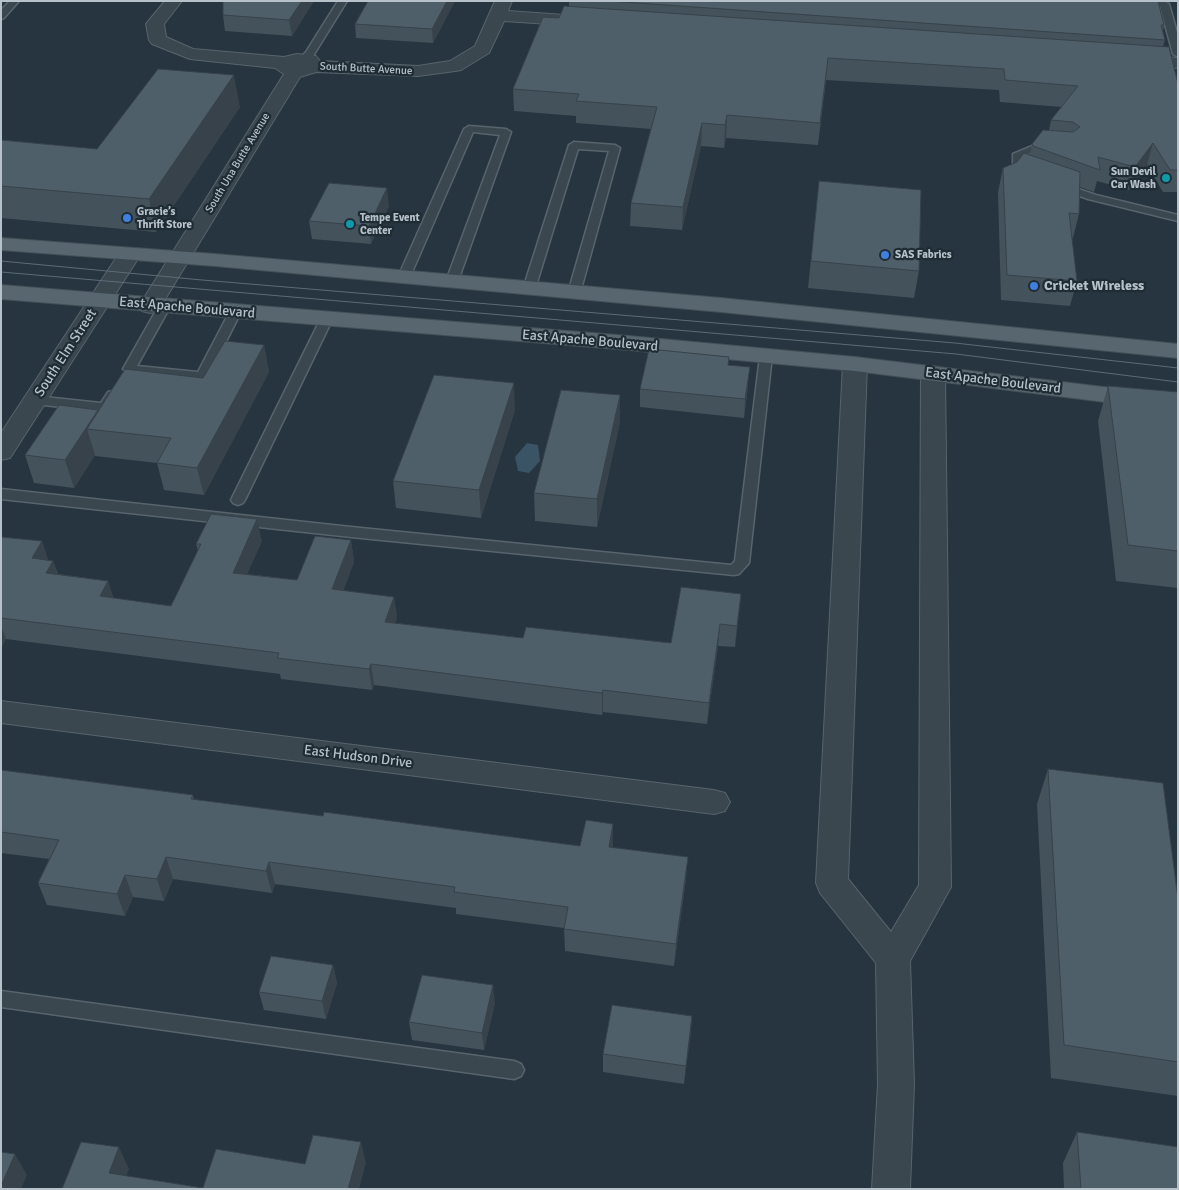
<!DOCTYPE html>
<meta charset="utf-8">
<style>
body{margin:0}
#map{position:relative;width:1179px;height:1190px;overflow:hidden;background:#26353f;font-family:Signika,sans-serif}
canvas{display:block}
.frame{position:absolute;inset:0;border:2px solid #b6c1ca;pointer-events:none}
</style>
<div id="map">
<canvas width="1179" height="1190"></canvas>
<div class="frame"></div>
</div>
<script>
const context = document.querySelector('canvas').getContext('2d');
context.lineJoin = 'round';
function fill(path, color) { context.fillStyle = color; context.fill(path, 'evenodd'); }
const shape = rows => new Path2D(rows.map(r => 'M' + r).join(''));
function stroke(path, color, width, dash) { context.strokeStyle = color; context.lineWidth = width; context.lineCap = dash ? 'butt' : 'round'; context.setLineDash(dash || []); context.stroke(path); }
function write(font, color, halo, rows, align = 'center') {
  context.font = font + ' Signika,sans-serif'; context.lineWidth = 4.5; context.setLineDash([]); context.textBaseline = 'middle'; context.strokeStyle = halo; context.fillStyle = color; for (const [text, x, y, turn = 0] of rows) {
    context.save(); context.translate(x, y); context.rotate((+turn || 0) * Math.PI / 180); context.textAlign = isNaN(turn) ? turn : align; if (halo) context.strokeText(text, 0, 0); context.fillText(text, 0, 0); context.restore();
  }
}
const water = shape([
 [527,443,538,445,540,461,529,473,518,471,515,457]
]);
const lane = shape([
 [10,1,19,1,4,18,1,19,1,10,10,1],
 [338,1,347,1,313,56,307,61,301,61,299,59,306,52,338,1],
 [1144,1,1164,1,1169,4,1178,36,1178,57,1173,54,1160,6,1144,1],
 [469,126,506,129,511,132,458,281,452,285,446,281,500,135,473,132,410,277,408,280,400,280,398,277,464,129,469,126],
 [574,142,615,145,620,148,580,293,574,297,568,293,609,151,578,149,535,289,533,292,525,292,523,289,569,145,574,142],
 [1037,144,1051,145,1056,148,1051,151,1038,150,1023,156,1026,170,1033,174,1028,177,1017,174,1013,164,1013,154,1037,144],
 [1061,183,1096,195,1178,215,1178,221,1088,199,1057,188,1055,186,1061,183],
 [164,303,170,307,137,366,198,372,231,309,235,308,241,312,207,379,129,373,123,369,158,307,164,303],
 [326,316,332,320,245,500,243,503,238,505,233,503,231,500,320,320,326,316],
 [766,352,772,356,749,563,739,574,734,575,351,537,1,499,1,489,351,527,731,565,735,561,760,356,766,352],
 [113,391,120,395,110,411,105,412,35,404,28,400,35,396,101,403,108,392,113,391],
 [1,991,514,1061,521,1064,524,1070,521,1076,514,1079,1,1007,1,991]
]);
const street = shape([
 [165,1,182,1,164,24,166,37,193,49,284,57,297,54,316,56,320,61,418,66,450,61,475,46,495,1,512,1,508,11,579,16,585,17,588,21,585,25,579,26,504,21,489,53,461,70,455,71,418,76,316,72,300,77,161,306,158,311,150,313,142,311,139,306,284,74,275,68,190,59,152,44,149,40,146,24,165,1],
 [1135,55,1178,58,1178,68,1129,64,1126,60,1129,56,1135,55],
 [130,248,138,249,141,254,10,458,1,460,1,433,122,249,130,248],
 [855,357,863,359,867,364,848,879,891,932,919,885,921,373,925,368,933,366,941,368,945,373,951,887,910,961,914,1084,910,1189,872,1189,878,1084,876,963,820,893,816,883,843,364,847,359,855,357],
 [1,701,714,790,725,793,730,802,725,811,714,814,1,723,1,701]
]);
const primary = shape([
 [1,238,215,254,721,298,1178,344,1178,358,721,312,215,266,1,250,1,238],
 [1,285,629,336,855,357,1178,396,1178,411,855,371,629,350,1,299,1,285]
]);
const tram = shape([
 [1,261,202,280,955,343,1178,368],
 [1,272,956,354,1178,382]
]);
const wall = shape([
 [314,1,292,36,225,31,223,15],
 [455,1,433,43,356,38,355,24],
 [569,1,1158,1,1164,25,1163,31,1165,40,1163,47,1178,84,1178,192,1163,192,1147,165,1129,190,1097,181,1094,192,1080,187,1079,214,1073,238,1072,238,1077,281,1070,306,1001,300,998,192,1003,168,1017,162,1030,155,1032,144,1049,130,1051,120,1062,107,1000,102,999,90,826,80,818,145,726,138,724,148,701,146,682,230,630,226,631,203,651,129,576,123,576,116,514,111,513,89,559,18,569,6],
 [240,107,156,232,1,218,1,140,97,149],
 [819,181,919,271,914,298,808,288],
 [389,206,371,244,312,239,309,221],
 [264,345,269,372,204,495,164,490,157,463,95,456,95,455,74,488,34,483,25,455,98,411,203,378],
 [729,365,748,385,744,418,640,407,640,389],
 [1108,386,1178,392,1178,588,1116,581,1098,421],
 [620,395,620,422,597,527,535,521,534,493],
 [515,410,481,518,396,508,393,481],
 [1,537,42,541,48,560,53,561,58,574,108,581,113,598,171,606,198,551,196,544,262,541,247,574,297,580,351,540,354,562,343,591,394,597,397,618,395,623,523,638,671,643,741,594,735,647,718,646,707,724,603,712,602,715,374,685,372,690,281,679,280,674,6,639,2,646,1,646],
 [1048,769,1178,899,1178,1096,1051,1078,1037,804],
 [1,770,193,795,194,800,323,816,580,846,613,824,613,848,686,879,674,966,565,951,564,928,456,914,456,908,275,884,272,893,173,879,164,901,133,897,125,916,47,905,38,883,49,859,1,853],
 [333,965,337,983,326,1019,264,1010,259,992],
 [495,1003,484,1050,412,1040,409,1022],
 [692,1016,684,1084,603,1072,603,1054],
 [1077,1132,1178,1189,1064,1189,1063,1163]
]);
const shadedWall = shape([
 [302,1,314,1,292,36,289,20],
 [447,1,455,1,433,43,432,29],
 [234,75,240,107,156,232,149,199],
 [727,115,726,138,724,148,725,125],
 [702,123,701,146,682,230,683,207],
 [1153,143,1147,165,1129,190,1135,167],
 [387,188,389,206,371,244,369,226],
 [264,345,269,372,204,495,197,468],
 [750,367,748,385,744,418,745,399],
 [514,383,515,410,481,518,479,490],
 [620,395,620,422,597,527,597,499],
 [98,410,104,430,87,429,95,455,74,488,65,460],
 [257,519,262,541,238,594,233,573],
 [351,540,354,562,335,611,332,589],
 [42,541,49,563,32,558],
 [53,561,60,582,46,573],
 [108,581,115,602,100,596],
 [741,594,739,615,735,647,737,626],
 [394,597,397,618,388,644,385,622],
 [720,624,718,646,707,724,709,703],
 [1,626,6,639,2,646,1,643],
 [371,664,374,685,372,690,369,669],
 [603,690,603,712,602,715,602,693],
 [613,824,613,846,609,869,609,847],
 [166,857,173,879,164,901,157,879],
 [688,857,686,879,674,966,676,944],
 [269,862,275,884,272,893,266,871],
 [125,875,133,897,125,916,117,894],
 [333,965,337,983,326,1019,322,1001],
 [493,985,495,1003,484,1050,482,1033],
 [692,1016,691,1034,684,1084,686,1066],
 [361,1142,366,1163,359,1189,348,1189],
 [119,1147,129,1169,121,1189,109,1173],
 [15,1154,27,1175,21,1189,1,1189,1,1186]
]);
const building = shape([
 [223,1,302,1,289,20,223,15,223,1],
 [368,1,447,1,432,29,355,24,368,1],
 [609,1,1158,1,1164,25,1161,25,1165,40,609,1],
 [564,6,1169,47,1178,84,1178,170,1170,170,1153,143,1135,167,1098,157,1100,170,1033,146,1032,144,1043,130,1073,132,1080,127,1073,122,1051,120,1078,86,1005,80,1004,69,828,58,820,123,727,115,725,125,702,123,683,207,631,203,657,107,576,101,579,94,513,89,543,17,559,18,564,6],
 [158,69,234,75,149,199,1,186,1,140,97,149,158,69],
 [1024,153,1080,172,1079,214,1069,213,1077,281,1007,275,1003,168,1017,162,1024,153],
 [819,181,921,190,919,271,811,261,819,181],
 [329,183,387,188,369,226,309,221,329,183],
 [225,341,264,345,197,468,157,463,171,438,87,429,125,369,203,378,225,341],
 [649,349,729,357,728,365,750,367,745,399,640,389,649,349],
 [434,375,514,383,479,490,393,481,434,375],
 [1108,386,1178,392,1178,551,1128,545,1108,386],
 [561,390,620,395,597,499,534,493,561,390],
 [59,405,98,410,65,460,25,455,59,405],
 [211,514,257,519,233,573,297,580,315,536,351,540,332,589,394,597,385,622,523,638,526,627,671,643,681,587,741,594,737,626,720,624,709,703,603,690,602,693,371,664,369,669,277,658,279,653,1,618,1,537,42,541,32,558,53,561,46,573,108,581,100,596,171,606,201,544,196,544,211,514],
 [1048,769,1163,783,1178,899,1178,1062,1064,1045,1048,769],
 [1,770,193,795,191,799,323,816,324,812,580,846,586,820,613,824,609,847,688,857,676,944,564,929,568,907,454,892,455,887,269,862,266,871,166,857,157,879,125,875,117,894,38,883,59,840,1,832,1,770],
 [271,956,333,965,322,1001,259,992,271,956],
 [422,975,493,985,482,1033,409,1022,422,975],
 [612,1005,692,1016,686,1066,603,1054,612,1005],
 [1077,1132,1178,1147,1178,1189,1081,1189,1077,1132],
 [313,1135,361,1142,348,1189,62,1189,81,1142,119,1147,109,1173,203,1188,216,1149,305,1164,313,1135],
 [1,1152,15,1154,1,1186,1,1152]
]);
const markers = [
 [1166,178,5,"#0f9aa8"],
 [127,218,5,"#3f7fe0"],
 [350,224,5,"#0f9aa8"],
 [885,255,5,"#3f7fe0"],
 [1034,286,5,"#3f7fe0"]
];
const farStreetnames = [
 ["South Butte Avenue",366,69,3],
 ["South Una Butte Avenue",238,163,-59]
];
const farPoinames = [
 ["Sun Devil",1156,172,"right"],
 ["Car Wash",1156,185,"right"],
 ["Gracie’s",137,212],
 ["Thrift Store",137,225],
 ["Tempe Event",360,218],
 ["Center",360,231],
 ["SAS Fabrics",895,255]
];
const poiNames = [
 ["Cricket Wireless",1044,286]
];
const streetNames = [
 ["East Apache Boulevard",187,308,5],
 ["East Apache Boulevard",590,341,5],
 ["South Elm Street",66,353,-57],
 ["East Apache Boulevard",993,381,7],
 ["East Hudson Drive",358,757,7]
];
fill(water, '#3a5466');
stroke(lane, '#58646d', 3);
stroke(street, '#58646d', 2);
stroke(primary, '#435058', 2);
fill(lane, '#3a474f');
fill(street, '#3a474f');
fill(primary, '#58666f');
stroke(tram, '#5c6c76', 1);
fill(wall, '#44525b');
fill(shadedWall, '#37424a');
fill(building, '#4f5f6a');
stroke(building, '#37424a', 1);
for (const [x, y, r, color] of markers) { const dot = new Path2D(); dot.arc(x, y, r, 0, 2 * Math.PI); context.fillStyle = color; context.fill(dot); stroke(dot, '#1f2c34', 2); }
write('11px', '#b6c1ca', '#1f2c34', farStreetnames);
write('bold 11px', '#b6c1ca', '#1f2c34', farPoinames, 'left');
write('bold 14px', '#b6c1ca', '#1f2c34', poiNames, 'left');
write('14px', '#b6c1ca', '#1f2c34', streetNames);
</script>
